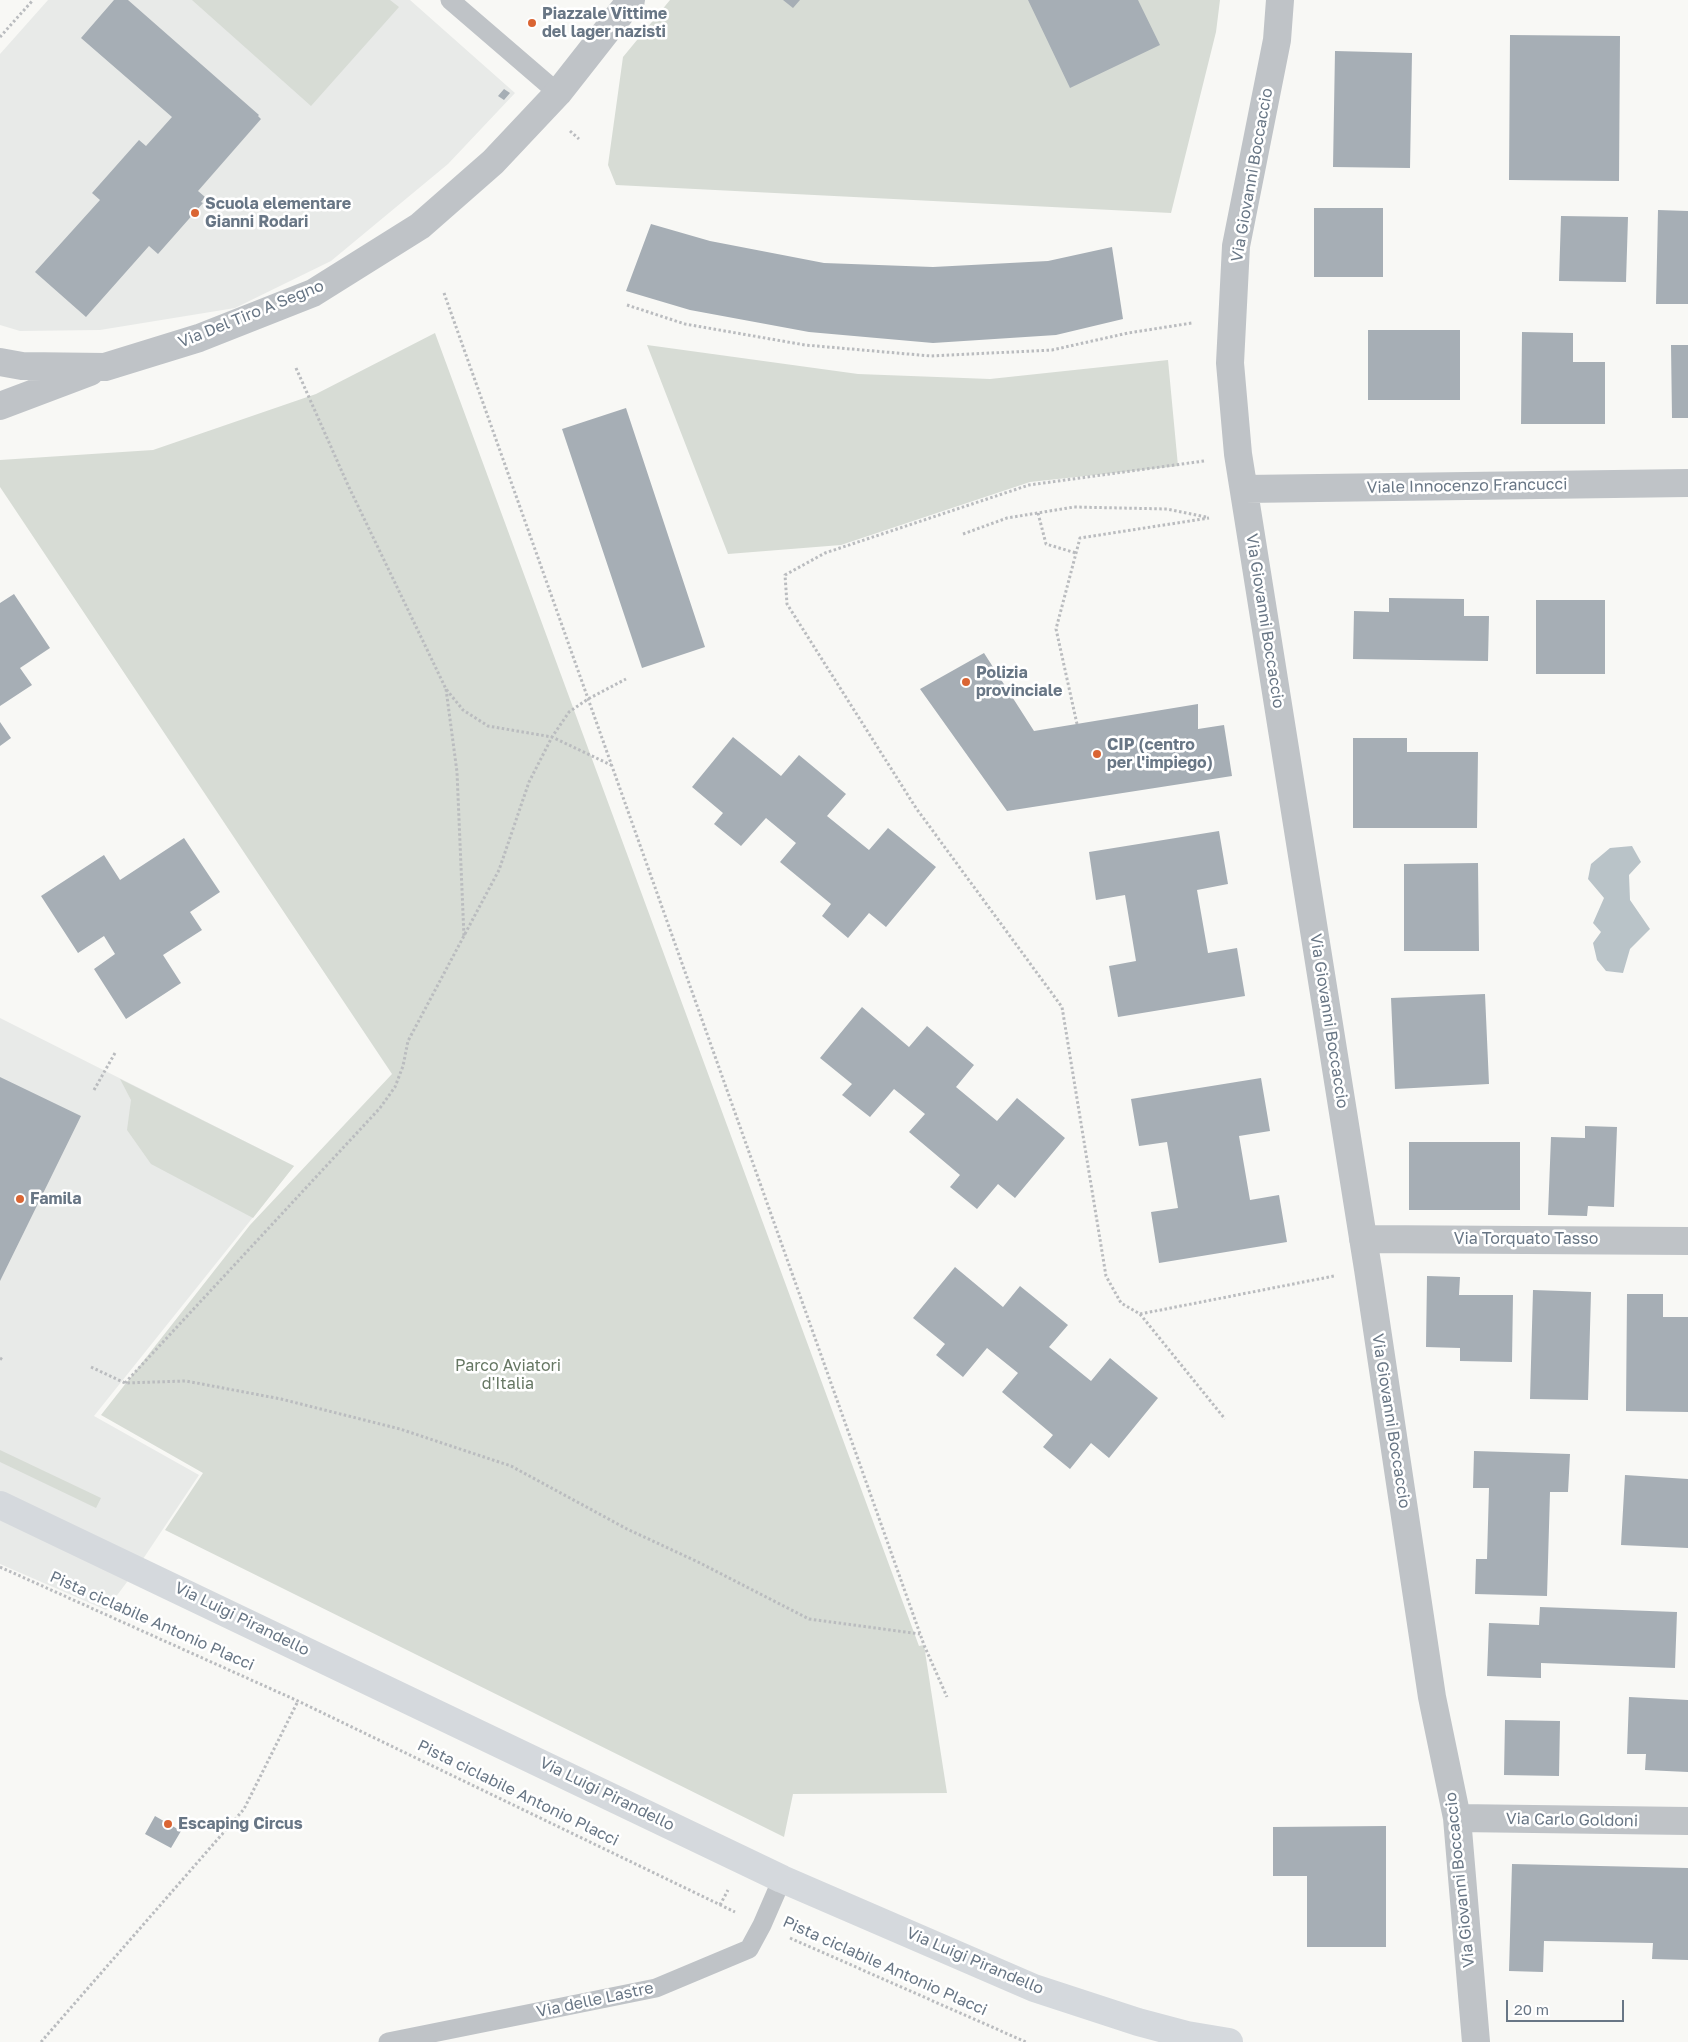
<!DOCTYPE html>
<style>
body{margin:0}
#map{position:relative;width:1688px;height:2042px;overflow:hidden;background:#f8f8f5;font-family:"Golos Text",sans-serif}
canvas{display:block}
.scale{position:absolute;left:1506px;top:2000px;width:118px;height:22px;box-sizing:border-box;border:2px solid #687685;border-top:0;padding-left:6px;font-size:15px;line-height:18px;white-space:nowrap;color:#687685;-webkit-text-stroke:4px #fff;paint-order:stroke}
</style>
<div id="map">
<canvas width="1688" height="2042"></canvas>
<div class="scale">20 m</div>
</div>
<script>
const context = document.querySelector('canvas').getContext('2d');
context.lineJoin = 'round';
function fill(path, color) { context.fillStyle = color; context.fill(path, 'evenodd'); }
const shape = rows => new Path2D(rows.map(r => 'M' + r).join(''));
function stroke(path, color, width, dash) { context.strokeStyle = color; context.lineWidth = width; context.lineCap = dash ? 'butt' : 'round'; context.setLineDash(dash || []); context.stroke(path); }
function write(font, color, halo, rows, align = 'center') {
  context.font = font + ' "Golos Text",sans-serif'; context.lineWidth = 5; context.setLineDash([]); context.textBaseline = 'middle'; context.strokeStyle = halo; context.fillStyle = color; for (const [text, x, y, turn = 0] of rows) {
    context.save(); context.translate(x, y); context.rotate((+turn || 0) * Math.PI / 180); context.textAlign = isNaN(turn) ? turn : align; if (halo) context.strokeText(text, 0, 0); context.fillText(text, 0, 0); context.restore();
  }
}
const built = shape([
 [48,0,410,0,515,93,448,164,331,261,235,308,100,330,20,331,0,325,0,54],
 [0,1018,294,1166,94,1416,199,1475,133,1574,106,1610,0,1564]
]);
const green = shape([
 [192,0,390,0,399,7,311,106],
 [670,0,1220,0,1216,32,1171,213,616,185,608,165,623,57],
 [435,333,919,1646,924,1645,947,1793,793,1794,784,1837,165,1530,203,1473,101,1415,250,1225,392,1074,0,487,0,460,153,450,316,394],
 [647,345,858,374,990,379,1168,360,1178,466,1030,482,841,545,728,554],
 [120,1079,294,1166,253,1218,151,1164,127,1130,131,1100],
 [0,1450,101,1498,96,1508,0,1462]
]);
const water = shape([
 [1632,846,1641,862,1629,875,1630,900,1650,929,1630,949,1623,973,1606,971,1597,960,1593,943,1601,932,1593,923,1604,898,1588,879,1591,864,1610,848]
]);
const building = shape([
 [114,0,128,0,259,115,258,116,261,119,198,191,205,197,201,202,203,203,158,254,149,246,86,317,35,272,100,200,92,193,139,140,146,146,172,117,81,38],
 [783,0,800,0,793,8],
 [1028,0,1138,0,1160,45,1070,88],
 [1510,35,1620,36,1619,181,1509,180],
 [1335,51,1412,53,1410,168,1333,167],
 [504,89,510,93,504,100,498,96],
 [1314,208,1383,208,1383,277,1314,277],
 [1658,210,1688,211,1688,304,1656,304],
 [1561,216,1628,217,1626,282,1559,281],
 [651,224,710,241,824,263,933,267,1048,261,1112,247,1123,319,1056,335,933,343,809,332,690,310,626,291],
 [1368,330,1460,330,1460,400,1368,400],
 [1522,332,1573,333,1573,362,1605,362,1605,424,1521,424],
 [1671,345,1688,345,1688,418,1672,418],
 [626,408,705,647,642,668,562,429],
 [14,594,50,648,20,668,32,685,0,706,0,603],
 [1389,598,1464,599,1464,616,1489,616,1488,661,1353,659,1354,611,1389,612],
 [1536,600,1605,600,1605,674,1536,674],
 [984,653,1034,731,1198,704,1198,729,1224,725,1232,776,1007,811,920,689],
 [0,722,11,738,0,746],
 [733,737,781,776,799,755,846,794,827,816,869,850,888,828,936,867,886,927,869,913,848,938,822,916,831,904,780,862,796,843,766,818,741,846,714,824,723,813,692,787],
 [1353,738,1407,738,1407,752,1478,752,1477,828,1353,828],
 [1219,831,1228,884,1197,890,1208,953,1237,948,1245,996,1118,1017,1109,966,1136,961,1125,895,1096,900,1089,852],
 [184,838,220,892,190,912,202,930,163,955,181,983,126,1019,94,969,115,954,104,936,78,953,41,896,104,855,120,880],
 [1478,863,1479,951,1404,951,1404,864],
 [1485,994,1489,1084,1395,1089,1391,998],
 [862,1007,909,1047,927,1026,974,1065,956,1087,997,1121,1017,1098,1065,1138,1015,1198,998,1184,977,1209,950,1187,960,1175,909,1132,925,1114,894,1089,870,1117,842,1095,852,1084,820,1058],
 [0,1077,81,1116,0,1281],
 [1261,1078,1270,1131,1239,1136,1250,1200,1279,1195,1287,1242,1159,1263,1151,1212,1178,1208,1167,1142,1139,1146,1131,1099],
 [1585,1126,1617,1127,1614,1207,1588,1206,1587,1216,1548,1215,1551,1137,1585,1138],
 [1409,1142,1520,1142,1520,1210,1409,1210],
 [955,1267,1003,1307,1020,1286,1068,1325,1049,1347,1091,1381,1110,1358,1158,1398,1109,1458,1091,1443,1070,1469,1043,1447,1053,1435,1002,1392,1018,1373,987,1348,963,1377,936,1355,945,1344,913,1318],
 [1427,1276,1460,1277,1459,1295,1513,1295,1512,1362,1460,1361,1460,1348,1426,1347],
 [1533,1290,1591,1292,1588,1400,1530,1399],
 [1627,1294,1663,1294,1663,1317,1688,1317,1688,1412,1626,1411],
 [1474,1451,1570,1454,1568,1492,1550,1492,1547,1596,1475,1594,1476,1559,1487,1559,1489,1488,1473,1488],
 [1625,1475,1688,1479,1688,1548,1621,1545],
 [1540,1607,1677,1612,1675,1668,1541,1663,1541,1678,1487,1676,1489,1623,1539,1625],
 [1629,1697,1688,1700,1688,1772,1645,1770,1646,1754,1627,1754],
 [1505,1720,1560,1721,1559,1776,1504,1775],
 [155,1816,181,1831,171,1848,145,1834],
 [1386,1826,1386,1947,1307,1947,1307,1876,1273,1876,1273,1827],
 [1512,1864,1688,1868,1688,1960,1652,1959,1653,1943,1544,1941,1543,1972,1509,1971]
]);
const path = shape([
 [0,37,33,0],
 [570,131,579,139],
 [444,293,924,1645,947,1697],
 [627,305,685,324,805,345,931,356,1052,350,1128,333,1192,323],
 [296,368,347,483,446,689,463,710,488,726,552,737,611,765],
 [1204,461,1029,485,825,553,785,575,787,604,916,808,1062,1007,1106,1276,1121,1303,1140,1314,1334,1276],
 [1038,513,1046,544,1076,553],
 [963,534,1007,518,1074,507,1167,509,1206,517],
 [446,689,457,772,464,937],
 [1077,724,1056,629,1080,538,1209,518],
 [94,1090,115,1053],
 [1140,1314,1225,1419],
 [0,1358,3,1360],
 [91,1367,125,1383,186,1381,281,1399,400,1429,511,1466,627,1529,698,1562,809,1619,920,1634],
 [125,1383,380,1108,395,1087,403,1066,408,1041,499,870,529,782,552,737,569,712,588,699,626,679],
 [0,1567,298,1701,735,1912],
 [720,1905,728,1890],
 [790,1938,1026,2042],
 [41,2042,244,1809,298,1701]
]);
const lane = shape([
 [450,0,558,93],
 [388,2042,656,1988,749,1949,762,1925,782,1879]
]);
const street = shape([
 [1280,0,1277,40,1236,246,1230,363,1238,454,1368,1269,1432,1697,1457,1818,1476,2042],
 [0,362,22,366,105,367,199,338,313,293,420,226,493,162,558,93,631,0],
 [0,406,90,372],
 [1245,489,1688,483],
 [1363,1239,1688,1241],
 [1457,1818,1688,1821]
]);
const secondary = shape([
 [0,1505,782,1879,1034,1988,1138,2022,1187,2035,1229,2042]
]);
const markers = [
 [532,23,5,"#da6533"],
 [195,213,5,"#da6533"],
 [966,682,5,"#da6533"],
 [1097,754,5,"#da6533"],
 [20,1199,5,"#da6533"],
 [168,1824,5,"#da6533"]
];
const poiNames = [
 ["Piazzale Vittime",542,14],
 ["del lager nazisti",542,32],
 ["Scuola elementare",205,204],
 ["Gianni Rodari",205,222],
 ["Polizia",976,673],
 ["provinciale",976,691],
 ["CIP (centro",1107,745],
 ["per l'impiego)",1107,763],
 ["Famila",30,1199],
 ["Escaping Circus",178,1824]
];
const streetNames = [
 ["Via Giovanni Boccaccio",1252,175,-80],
 ["Via Del Tiro A Segno",251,314,-22],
 ["Viale Innocenzo Francucci",1467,486,-1],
 ["Via Giovanni Boccaccio",1265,621,81],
 ["Via Giovanni Boccaccio",1329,1021,81],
 ["Via Torquato Tasso",1526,1239],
 ["Via Giovanni Boccaccio",1391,1421,81],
 ["Via Luigi Pirandello",242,1619,26],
 ["Pista ciclabile Antonio Placci",152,1621,24],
 ["Pista ciclabile Antonio Placci",518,1793,26],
 ["Via Luigi Pirandello",607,1794,26],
 ["Via Carlo Goldoni",1572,1820,1],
 ["Via Giovanni Boccaccio",1460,1880,-96],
 ["Via Luigi Pirandello",975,1961,23],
 ["Pista ciclabile Antonio Placci",885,1966,24],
 ["Via delle Lastre",595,2000,-12]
];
const parkNames = [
 ["Parco Aviatori",508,1366],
 ["d'Italia",508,1384]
];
fill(built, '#e8eae8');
fill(green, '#d7dcd5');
fill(water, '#b9c3c8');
fill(building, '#a6aeb5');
stroke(path, '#babcbf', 3, [2.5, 2.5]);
stroke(lane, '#bfc3c7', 19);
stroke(street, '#bfc3c7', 28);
stroke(secondary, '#d5d9dd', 28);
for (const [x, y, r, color] of markers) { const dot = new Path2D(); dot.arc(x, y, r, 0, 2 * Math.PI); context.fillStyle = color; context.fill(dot); stroke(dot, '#fff', 2); }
write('bold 16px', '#687685', '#fff', poiNames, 'left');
write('16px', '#687685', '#fff', streetNames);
write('16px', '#667763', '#fff', parkNames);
</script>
